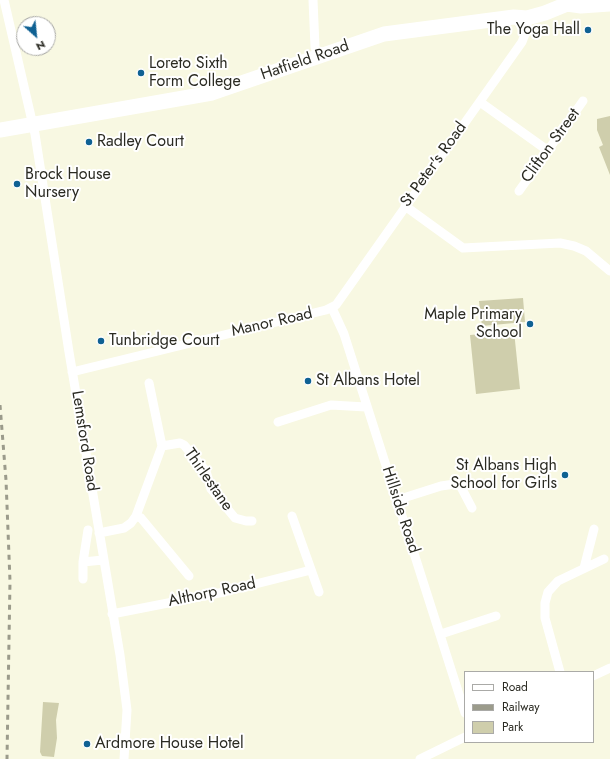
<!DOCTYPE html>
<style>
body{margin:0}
#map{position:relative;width:610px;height:759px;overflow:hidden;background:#f8f8e2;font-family:Jost,sans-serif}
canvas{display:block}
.legend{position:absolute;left:464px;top:671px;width:130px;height:72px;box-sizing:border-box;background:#fff;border:1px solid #aaaaa7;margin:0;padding:5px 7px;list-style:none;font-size:12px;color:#2a2a22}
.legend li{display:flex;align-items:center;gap:8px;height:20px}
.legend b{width:20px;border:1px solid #aaaaa7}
.north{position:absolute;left:16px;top:16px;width:40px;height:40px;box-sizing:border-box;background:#fff;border:1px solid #aaaaa7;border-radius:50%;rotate:153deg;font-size:11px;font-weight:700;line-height:16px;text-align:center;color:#2a2a22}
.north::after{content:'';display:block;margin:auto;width:14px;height:18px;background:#0f6193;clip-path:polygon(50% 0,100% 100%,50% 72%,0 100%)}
</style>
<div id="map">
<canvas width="610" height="759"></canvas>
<ul class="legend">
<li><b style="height:5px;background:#fff"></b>Road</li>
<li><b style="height:5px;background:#9b9b8b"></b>Railway</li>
<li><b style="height:11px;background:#cfceac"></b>Park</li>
</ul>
<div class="north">N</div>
</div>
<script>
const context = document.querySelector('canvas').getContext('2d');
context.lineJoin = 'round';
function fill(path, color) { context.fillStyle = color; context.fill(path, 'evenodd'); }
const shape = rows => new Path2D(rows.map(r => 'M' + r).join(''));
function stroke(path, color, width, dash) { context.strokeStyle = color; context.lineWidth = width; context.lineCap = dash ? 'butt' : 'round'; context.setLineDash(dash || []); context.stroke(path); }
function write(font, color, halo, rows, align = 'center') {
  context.font = font + ' Jost,sans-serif'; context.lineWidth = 4; context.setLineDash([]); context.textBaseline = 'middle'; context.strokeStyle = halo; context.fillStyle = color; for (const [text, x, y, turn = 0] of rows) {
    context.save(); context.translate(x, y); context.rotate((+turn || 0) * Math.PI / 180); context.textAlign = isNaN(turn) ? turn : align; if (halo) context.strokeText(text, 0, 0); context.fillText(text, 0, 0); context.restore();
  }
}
const green = shape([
 [610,116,610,175,599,147,603,145,597,130,597,119],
 [523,298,525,322,482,326,479,301],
 [514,331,520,389,476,394,470,335],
 [43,702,59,703,56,720,57,738,54,757,42,756,40,752]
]);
const minor = shape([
 [4,0,35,134,69,352,120,655,127,710,124,759],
 [313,0,315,47,318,56],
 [480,102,547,150],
 [519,191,583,101],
 [405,206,463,248,560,243,574,246,586,251,610,271],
 [332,308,344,334,465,713],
 [72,372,326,310,336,305,522,42,527,29,527,18],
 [278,422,331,405,366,407],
 [162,446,180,443,184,445,206,471,211,489,235,518,246,521,252,521],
 [397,500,441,486,455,484,461,487,472,508],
 [136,516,141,518,189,576],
 [292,516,319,592],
 [99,533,124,528,131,523,136,516,162,446,149,383],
 [83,562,103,560],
 [584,568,594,529],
 [83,579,83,562,88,530],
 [112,614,224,592,311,570],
 [441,634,496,616],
 [560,672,545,618,545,603,548,592,558,581,604,559],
 [593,676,610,668],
 [420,759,465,737]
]);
const primary = shape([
 [0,130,212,93,384,34,514,17,527,18,545,13,567,4,581,6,610,4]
]);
const rail = shape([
 [0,405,6,480,10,581,7,759]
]);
const markers = [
 [588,30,4,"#0f6193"],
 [141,73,4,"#0f6193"],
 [89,142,4,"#0f6193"],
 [17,184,4,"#0f6193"],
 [530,324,4,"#0f6193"],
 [101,341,4,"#0f6193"],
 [308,381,4,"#0f6193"],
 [565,475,4,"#0f6193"],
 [87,744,4,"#0f6193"]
];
const poiNames = [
 ["The Yoga Hall",580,30,"right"],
 ["Loreto Sixth",149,64],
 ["Form College",149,82],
 ["Radley Court",97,142],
 ["Brock House",25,175],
 ["Nursery",25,193],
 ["Maple Primary",522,315,"right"],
 ["School",522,333,"right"],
 ["Tunbridge Court",109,341],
 ["St Albans Hotel",316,381],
 ["St Albans High",557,466,"right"],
 ["School for Girls",557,484,"right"],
 ["Ardmore House Hotel",95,744]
];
const streetNames = [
 ["Hatfield Road",305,61,-19],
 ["Clifton Street",551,146,-54],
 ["St Peter's Road",434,165,-54],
 ["Manor Road",272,323,-13],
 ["Lemsford Road",84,441,81],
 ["Thirlestane",208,480,55],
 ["Hillside Road",400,510,72],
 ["Althorp Road",212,593,-12]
];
fill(green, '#cfceac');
stroke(minor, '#fff', 9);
stroke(primary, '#fff', 15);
stroke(rail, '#9b9b8b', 3, [5, 5]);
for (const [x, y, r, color] of markers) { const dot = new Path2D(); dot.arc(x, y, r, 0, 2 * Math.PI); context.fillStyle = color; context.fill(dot); stroke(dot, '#fff', 1.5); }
write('16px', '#2a2a22', '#fff', poiNames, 'left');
write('16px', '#2a2a22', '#fff', streetNames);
</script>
